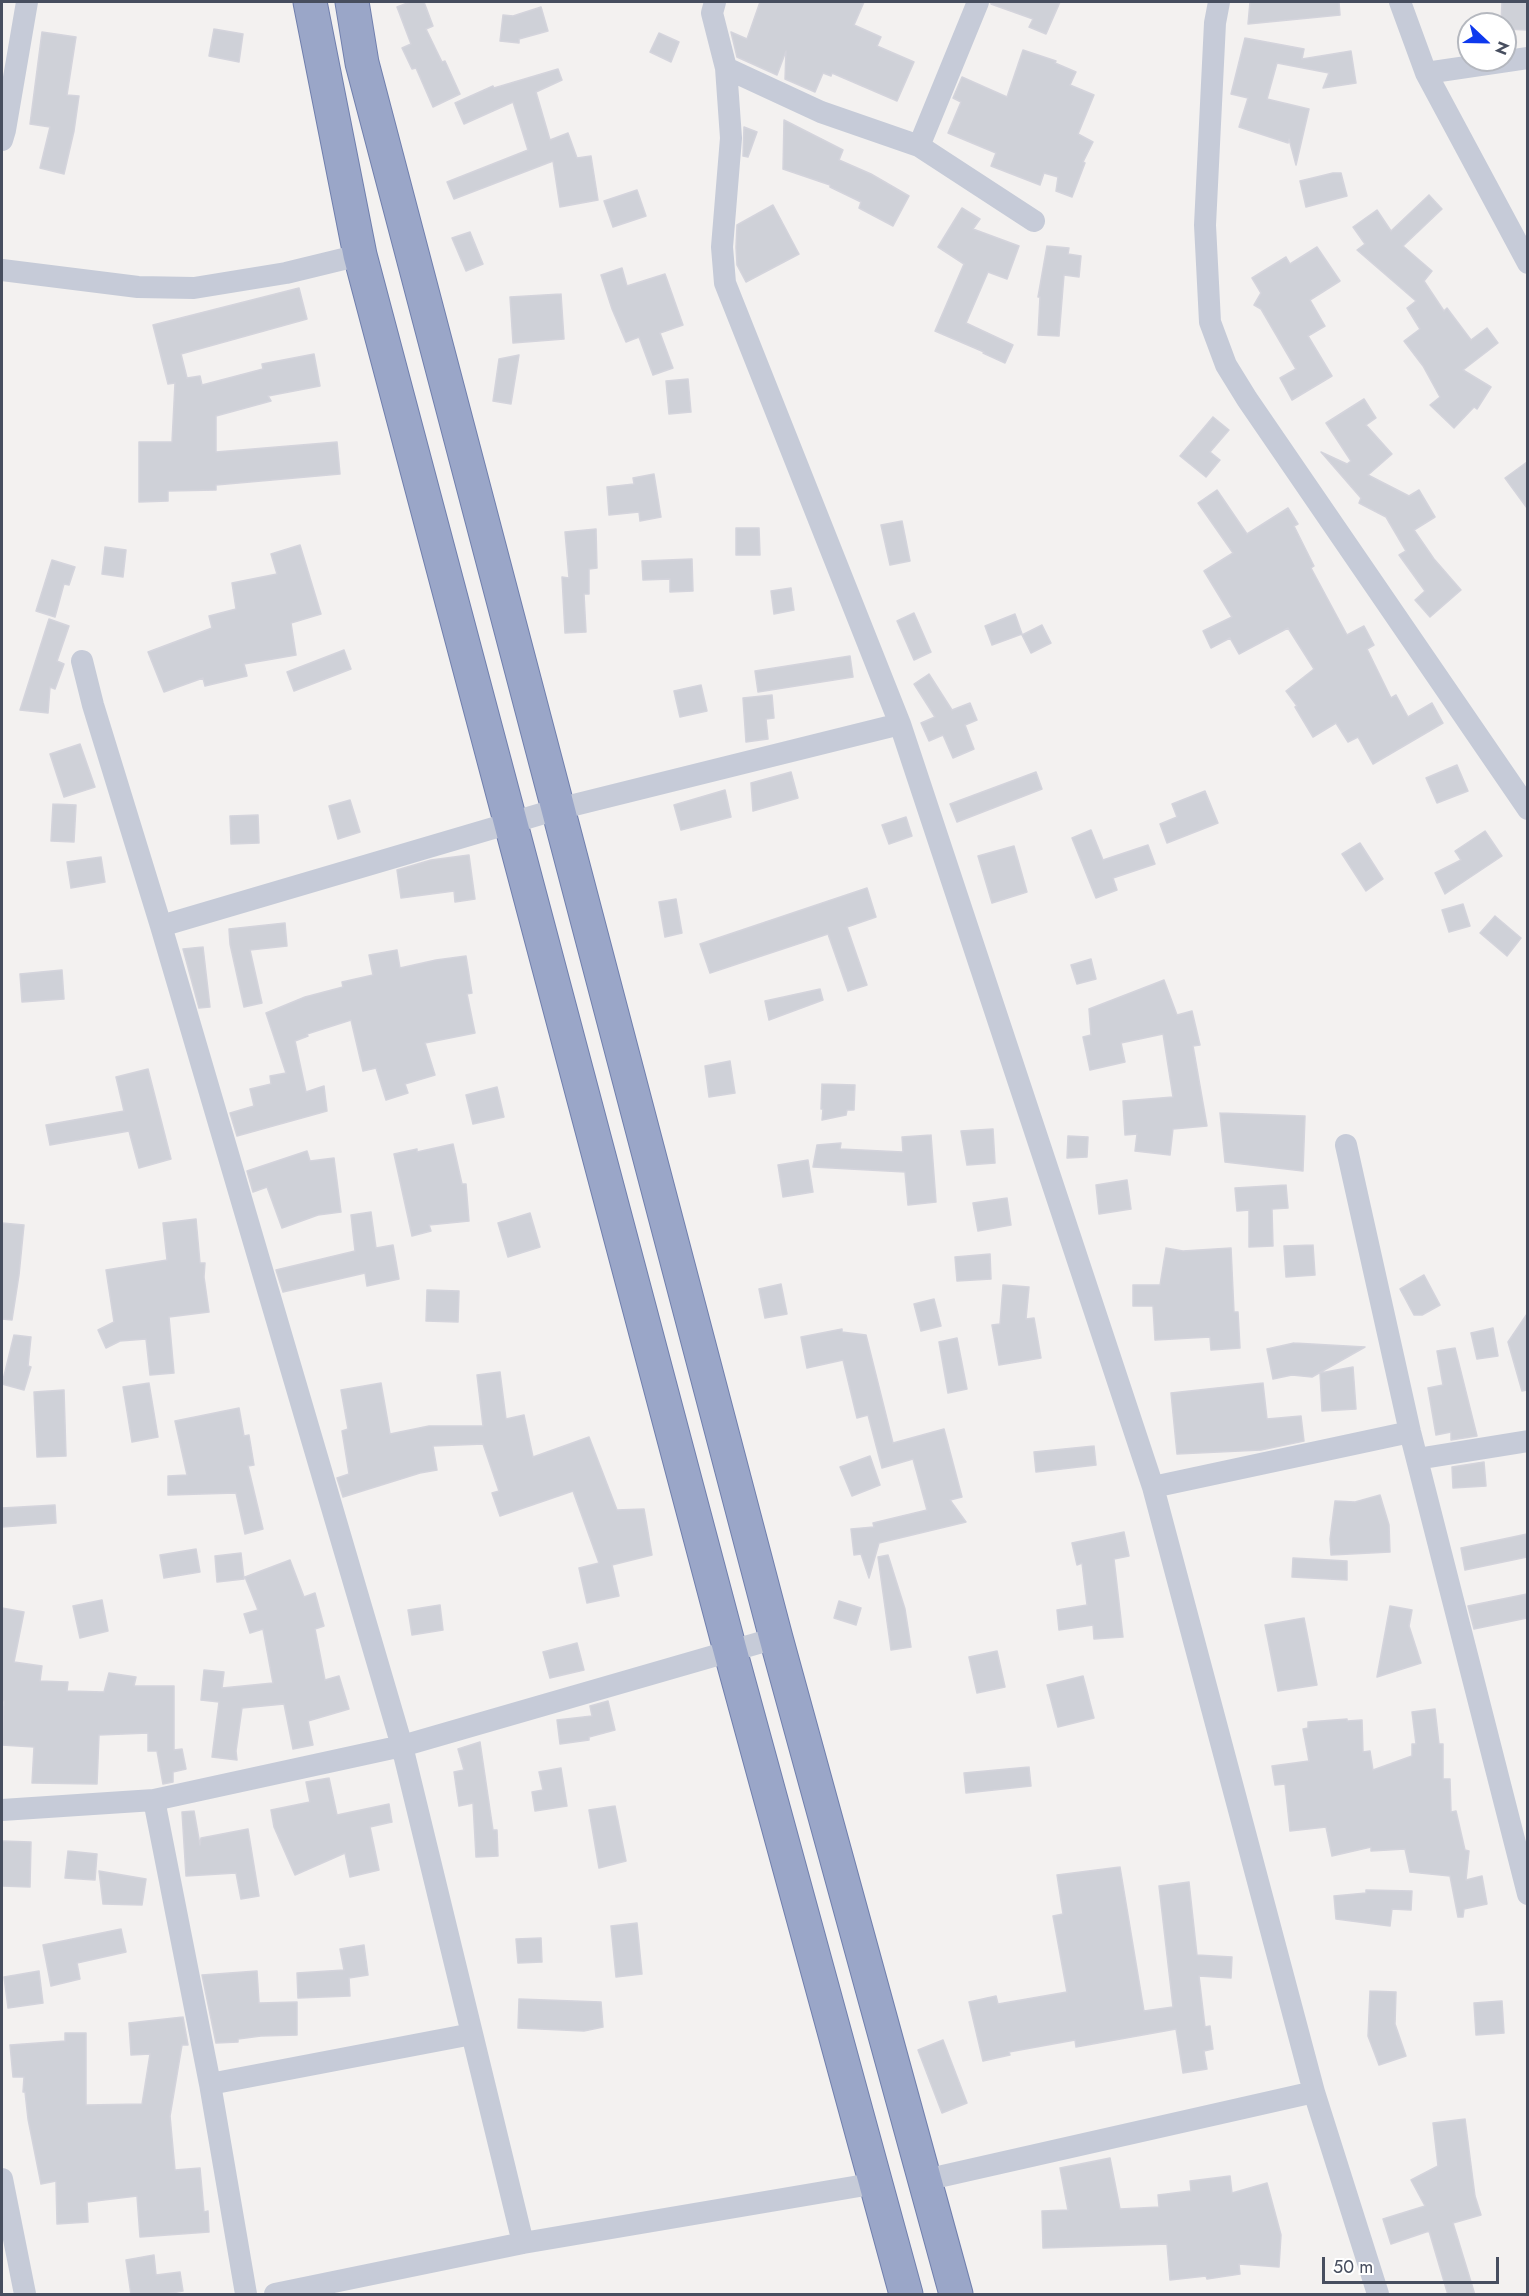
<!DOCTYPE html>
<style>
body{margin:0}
#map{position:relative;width:1529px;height:2296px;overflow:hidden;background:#f3f1f0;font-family:Jost,sans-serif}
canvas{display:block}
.frame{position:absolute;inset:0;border:3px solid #474e5f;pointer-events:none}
.north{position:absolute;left:1457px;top:12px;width:60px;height:60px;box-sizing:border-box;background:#fff;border:2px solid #b5b8bf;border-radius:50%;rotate:112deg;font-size:16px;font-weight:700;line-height:24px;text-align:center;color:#474e5f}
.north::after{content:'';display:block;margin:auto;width:21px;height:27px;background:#0e39ee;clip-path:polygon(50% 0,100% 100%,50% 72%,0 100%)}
.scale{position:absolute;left:1322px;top:2257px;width:177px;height:27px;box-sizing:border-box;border:3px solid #474e5f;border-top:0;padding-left:8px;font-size:18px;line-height:21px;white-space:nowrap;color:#474e5f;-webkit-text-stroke:4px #fff;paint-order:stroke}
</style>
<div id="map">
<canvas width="1529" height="2296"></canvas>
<div class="frame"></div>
<div class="north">N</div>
<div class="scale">50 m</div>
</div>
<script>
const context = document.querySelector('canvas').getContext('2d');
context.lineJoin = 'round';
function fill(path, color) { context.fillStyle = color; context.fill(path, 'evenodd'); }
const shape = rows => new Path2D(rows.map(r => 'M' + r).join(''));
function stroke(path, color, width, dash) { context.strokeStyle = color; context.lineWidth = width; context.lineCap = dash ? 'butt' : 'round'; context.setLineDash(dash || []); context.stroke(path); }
const building = shape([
 [410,2,424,2,433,26,426,29,442,62,445,61,460,94,433,107,416,68,412,69,402,48,411,44,397,7,410,2],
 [760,2,864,2,854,25,881,37,877,46,914,62,897,101,832,73,831,76,823,73,815,92,785,79,786,51,777,75,737,57,731,32,747,39,760,2],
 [991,2,1060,2,1046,34,1029,27,1033,19,991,4,991,2],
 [1250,2,1339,2,1340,15,1248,24,1250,2],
 [1502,2,1527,2,1527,30,1505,29,1505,24,1501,24,1502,2],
 [541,7,548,31,519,39,519,43,500,41,503,15,513,16,541,7],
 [214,29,243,34,239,62,209,56,214,29],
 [42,32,76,37,67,95,79,96,74,131,64,174,40,168,50,127,30,124,42,32],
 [659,33,679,42,671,62,650,52,659,33],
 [1245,38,1304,49,1302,59,1351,51,1356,83,1323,88,1329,73,1277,63,1267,99,1309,109,1296,165,1289,139,1288,143,1239,127,1248,98,1231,94,1245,38],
 [1023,50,1056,61,1055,63,1076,72,1070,85,1094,95,1078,134,1093,142,1083,162,1085,163,1072,197,1056,191,1058,177,1044,173,1040,185,991,166,996,153,948,133,961,102,953,98,962,77,1007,97,1023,50],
 [558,69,562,80,536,92,550,140,568,133,577,158,591,156,598,200,560,207,553,161,454,199,447,182,528,150,513,102,464,124,455,103,493,86,494,88,558,69],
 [784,120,843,150,839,160,871,174,909,196,893,226,859,208,861,202,830,187,830,185,783,169,784,120],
 [744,127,757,132,748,157,743,156,744,127],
 [1333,173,1341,173,1347,196,1306,207,1300,181,1333,173],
 [637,190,646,216,613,227,604,201,637,190],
 [1429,195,1442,209,1403,246,1432,271,1424,281,1444,311,1447,308,1471,340,1487,328,1498,343,1463,370,1491,387,1477,409,1474,407,1454,428,1430,405,1440,397,1423,366,1404,341,1420,329,1407,308,1416,301,1357,250,1365,244,1353,227,1377,210,1391,231,1429,195],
 [773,205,799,254,746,282,737,265,736,247,737,225,773,205],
 [962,208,980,219,973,229,1019,246,1007,279,988,272,966,323,1013,345,1005,363,983,353,984,352,935,331,964,264,938,247,962,208],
 [470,232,483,264,466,271,452,238,470,232],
 [1047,246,1069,248,1068,254,1081,256,1079,277,1064,275,1059,336,1038,335,1040,297,1038,297,1047,246],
 [1317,247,1340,281,1310,300,1325,326,1308,336,1332,376,1292,400,1280,378,1296,369,1261,309,1254,305,1261,293,1252,278,1286,257,1290,264,1317,247],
 [622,268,627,286,665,274,683,325,660,333,673,368,653,375,639,337,626,342,612,309,601,275,622,268],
 [299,288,307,319,181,354,187,378,200,376,202,385,263,369,262,364,314,354,320,386,268,396,271,401,216,416,216,452,337,442,340,474,216,485,216,490,168,491,168,501,139,502,139,442,172,442,175,383,168,384,153,325,299,288],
 [561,294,564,339,513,343,510,297,561,294],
 [519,355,511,404,493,401,499,359,519,355],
 [688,379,691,412,669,414,666,381,688,379],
 [1364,399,1376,418,1366,425,1392,454,1368,475,1409,496,1419,490,1435,517,1414,530,1434,559,1461,590,1430,617,1415,600,1425,591,1399,555,1406,551,1386,517,1359,503,1361,498,1321,452,1347,464,1351,461,1326,423,1364,399],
 [1213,417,1229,430,1210,452,1220,460,1206,477,1180,456,1213,417],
 [1527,462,1527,508,1505,478,1527,462],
 [654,474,661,517,640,521,639,512,609,515,607,487,634,484,633,478,654,474],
 [1217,490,1247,534,1288,508,1298,524,1294,526,1314,566,1311,568,1347,635,1364,626,1374,645,1367,649,1391,698,1396,695,1408,717,1432,703,1443,723,1373,764,1358,737,1348,742,1336,723,1313,737,1295,707,1297,706,1286,691,1314,669,1288,628,1239,654,1230,638,1211,648,1203,631,1232,617,1204,571,1233,553,1198,503,1217,490],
 [902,521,910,561,890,565,881,525,902,521],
 [736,528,759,528,760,555,736,555,736,528],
 [596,529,597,568,589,569,589,594,584,594,586,632,565,633,562,577,569,578,565,532,596,529],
 [300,545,321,614,291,623,296,655,244,664,247,676,205,686,203,678,164,692,148,652,212,628,209,616,236,609,232,583,277,574,271,554,300,545],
 [105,547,126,550,123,577,102,574,105,547],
 [692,559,693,591,670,592,670,579,643,580,642,561,692,559],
 [52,560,75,567,69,585,64,584,55,617,36,611,52,560],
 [791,588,794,610,774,614,771,591,791,588],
 [914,613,931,652,914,660,897,621,914,613],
 [1015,614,1022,634,992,645,985,626,1015,614],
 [49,619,69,626,57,661,64,664,55,689,50,687,48,713,20,710,49,619],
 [1042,625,1051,643,1031,653,1022,635,1042,625],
 [344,650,351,669,294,691,287,672,344,650],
 [850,656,853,677,758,692,755,671,850,656],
 [929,674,952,710,970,703,977,720,965,725,974,749,953,758,943,735,929,741,921,723,935,717,914,684,929,674],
 [701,685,707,711,680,717,674,691,701,685],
 [772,695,774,718,766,719,768,739,746,742,743,698,772,695],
 [80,744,95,787,64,797,50,754,80,744],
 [1457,765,1468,791,1437,803,1426,778,1457,765],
 [791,772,798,798,753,811,751,783,791,772],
 [1036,772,1042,789,957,822,950,804,1036,772],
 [725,790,731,817,681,830,674,805,725,790],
 [1205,791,1218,823,1167,843,1160,824,1177,817,1172,804,1205,791],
 [350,800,360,832,338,839,329,806,350,800],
 [53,804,76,805,74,842,51,841,53,804],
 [258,815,259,843,231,844,230,816,258,815],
 [906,817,912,836,889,844,882,825,906,817],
 [1091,830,1103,860,1148,845,1155,864,1113,878,1117,890,1096,898,1072,838,1091,830],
 [1485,831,1502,856,1445,894,1435,873,1461,860,1455,851,1485,831],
 [1360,843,1383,879,1366,891,1342,854,1360,843],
 [1014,846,1027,892,992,903,978,856,1014,846],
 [469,855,475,899,455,902,454,891,401,898,397,870,431,860,469,855],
 [101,857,105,882,71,888,67,862,101,857],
 [867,888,876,917,847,927,867,985,848,991,828,934,710,973,700,944,867,888],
 [676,899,682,933,665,937,659,902,676,899],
 [1463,904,1470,926,1449,932,1442,910,1463,904],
 [1495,916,1521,938,1507,956,1480,933,1495,916],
 [285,923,287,946,250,950,262,1003,244,1007,230,944,229,929,285,923],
 [203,947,210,1007,199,1008,183,949,203,947],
 [397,950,400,968,436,960,466,956,472,993,467,994,475,1033,425,1043,435,1075,405,1084,408,1093,386,1100,376,1068,363,1071,351,1020,307,1034,308,1036,295,1041,306,1092,324,1086,327,1111,237,1136,230,1113,254,1106,250,1089,271,1084,270,1076,286,1073,266,1013,305,997,343,987,342,982,373,975,369,955,397,950],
 [1091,959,1096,979,1077,984,1071,965,1091,959],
 [62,970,64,999,22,1002,20,974,62,970],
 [1164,980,1177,1015,1192,1011,1200,1045,1193,1046,1207,1126,1173,1129,1170,1155,1135,1151,1137,1134,1125,1135,1123,1101,1173,1097,1163,1034,1121,1043,1125,1062,1090,1070,1083,1037,1091,1035,1089,1009,1164,980],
 [820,989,823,1000,769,1020,765,1001,820,989],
 [730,1061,735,1093,709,1097,705,1066,730,1061],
 [148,1069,171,1159,139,1168,129,1131,50,1145,46,1125,124,1111,116,1077,148,1069],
 [822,1084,855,1085,854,1110,847,1110,846,1115,822,1120,823,1109,821,1109,822,1084],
 [497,1087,504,1117,473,1124,466,1095,497,1087],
 [1220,1113,1305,1116,1303,1171,1225,1162,1220,1113],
 [993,1129,995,1163,967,1165,961,1131,993,1129],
 [931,1135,936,1202,908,1205,905,1172,813,1167,817,1145,841,1143,840,1149,903,1152,902,1137,931,1135],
 [1068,1136,1088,1137,1087,1157,1067,1158,1068,1136],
 [453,1144,462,1184,466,1184,469,1221,429,1225,431,1231,412,1236,394,1154,417,1149,417,1152,453,1144],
 [307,1151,310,1161,334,1158,341,1212,318,1215,282,1228,267,1187,253,1192,247,1171,307,1151],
 [808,1160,813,1192,783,1197,778,1165,808,1160],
 [1127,1180,1131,1209,1099,1214,1096,1185,1127,1180],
 [1286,1185,1288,1208,1272,1209,1273,1246,1249,1247,1249,1210,1237,1211,1235,1188,1286,1185],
 [1007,1198,1011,1225,978,1231,973,1203,1007,1198],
 [371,1212,376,1248,393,1245,399,1279,367,1286,365,1273,283,1292,276,1270,355,1251,351,1215,371,1212],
 [530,1213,540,1247,508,1257,498,1223,530,1213],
 [196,1219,200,1263,205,1263,204,1277,209,1312,169,1317,174,1373,150,1375,146,1339,120,1341,106,1348,98,1330,114,1322,106,1270,167,1260,163,1223,196,1219],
 [2,1223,24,1225,19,1275,12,1320,2,1319,2,1223],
 [1313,1245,1315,1275,1286,1277,1284,1246,1313,1245],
 [1166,1248,1183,1251,1231,1248,1234,1312,1238,1312,1240,1348,1211,1350,1210,1337,1155,1340,1153,1306,1133,1306,1133,1285,1160,1285,1166,1248],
 [990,1254,991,1279,957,1281,955,1257,990,1254],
 [1424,1275,1440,1305,1422,1315,1414,1315,1400,1289,1424,1275],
 [781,1284,787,1314,765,1318,759,1289,781,1284],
 [1003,1285,1029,1287,1026,1319,1034,1318,1041,1358,999,1365,992,1325,1000,1324,1003,1285],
 [427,1290,459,1291,458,1322,426,1321,427,1290],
 [934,1299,941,1326,921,1331,914,1304,934,1299],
 [1527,1314,1527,1390,1522,1391,1508,1342,1527,1314],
 [1493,1328,1498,1356,1477,1359,1471,1333,1493,1328],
 [842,1329,842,1332,866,1335,893,1443,944,1429,962,1497,950,1500,966,1522,879,1543,869,1578,861,1554,854,1555,851,1529,874,1527,873,1523,927,1510,913,1459,882,1468,868,1415,857,1418,843,1360,807,1368,801,1337,842,1329],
 [14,1335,31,1337,28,1366,31,1367,24,1390,2,1384,14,1335],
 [957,1338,967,1389,948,1393,939,1342,957,1338],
 [1294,1343,1365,1347,1312,1377,1292,1375,1273,1379,1267,1349,1294,1343],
 [1455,1348,1477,1436,1451,1440,1451,1432,1436,1435,1428,1388,1443,1385,1437,1351,1455,1348],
 [1353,1367,1356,1409,1322,1411,1320,1373,1353,1367],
 [500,1372,506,1419,524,1415,533,1457,589,1437,617,1510,644,1509,652,1555,612,1565,619,1596,587,1603,579,1568,599,1563,573,1491,500,1516,492,1493,499,1491,483,1444,433,1446,437,1470,420,1473,343,1497,337,1478,349,1474,342,1431,348,1429,341,1390,381,1383,390,1434,429,1426,483,1426,477,1375,500,1372],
 [149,1383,158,1437,132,1442,123,1387,149,1383],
 [1263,1383,1267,1419,1301,1416,1304,1441,1261,1450,1177,1454,1171,1393,1263,1383],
 [64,1390,66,1456,37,1457,34,1392,64,1390],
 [239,1408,244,1436,249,1435,254,1465,248,1466,263,1529,245,1534,236,1493,168,1495,168,1476,187,1475,175,1421,239,1408],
 [1094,1446,1096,1465,1036,1472,1034,1452,1094,1446],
 [870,1456,880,1485,852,1496,840,1467,870,1456],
 [1484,1462,1486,1486,1453,1488,1452,1467,1484,1462],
 [1380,1495,1389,1525,1390,1552,1331,1555,1330,1539,1335,1501,1355,1502,1380,1495],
 [55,1505,56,1523,2,1527,2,1508,55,1505],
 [1124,1532,1129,1556,1114,1559,1123,1637,1094,1639,1093,1625,1059,1630,1057,1610,1087,1605,1082,1563,1077,1565,1072,1543,1124,1532],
 [1527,1534,1527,1557,1465,1570,1461,1548,1527,1534],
 [196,1549,200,1572,164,1578,160,1555,196,1549],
 [241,1553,244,1579,217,1582,215,1556,241,1553],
 [888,1555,905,1609,911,1647,891,1650,878,1557,888,1555],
 [1293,1558,1347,1561,1347,1580,1292,1577,1293,1558],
 [290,1560,304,1597,315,1593,324,1626,315,1629,325,1680,339,1676,349,1709,308,1721,313,1745,293,1749,284,1704,242,1708,236,1751,237,1760,212,1757,219,1702,201,1700,204,1670,224,1672,222,1688,273,1683,263,1629,250,1633,244,1614,258,1610,245,1577,290,1560],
 [1527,1594,1527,1618,1474,1629,1468,1606,1527,1594],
 [102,1600,108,1631,80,1638,73,1606,102,1600],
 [839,1601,861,1608,856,1625,834,1618,839,1601],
 [440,1605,443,1630,412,1635,408,1610,440,1605],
 [1390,1606,1412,1610,1409,1626,1421,1663,1377,1677,1390,1606],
 [2,1608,24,1612,14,1662,42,1666,40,1681,68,1682,67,1691,104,1692,109,1673,136,1677,134,1686,174,1686,174,1750,182,1749,186,1769,173,1772,173,1782,163,1784,157,1751,148,1751,148,1733,99,1735,97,1784,32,1783,34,1747,2,1745,4,1701,2,1701,2,1608],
 [1304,1618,1317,1685,1278,1691,1265,1625,1304,1618],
 [577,1643,584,1670,550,1678,543,1652,577,1643],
 [997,1651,1005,1687,977,1693,969,1657,997,1651],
 [1083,1676,1094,1718,1058,1727,1047,1685,1083,1676],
 [608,1701,615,1730,589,1737,589,1740,560,1744,557,1720,592,1716,590,1706,608,1701],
 [1435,1709,1439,1744,1443,1744,1443,1779,1450,1779,1451,1812,1456,1811,1465,1850,1469,1851,1466,1880,1482,1876,1487,1904,1464,1909,1463,1917,1458,1917,1450,1876,1410,1872,1405,1849,1371,1851,1371,1847,1332,1856,1326,1827,1290,1831,1285,1784,1275,1785,1272,1766,1309,1761,1303,1729,1308,1728,1308,1722,1347,1719,1347,1721,1362,1720,1363,1752,1370,1751,1373,1770,1412,1756,1412,1744,1416,1744,1412,1712,1435,1709],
 [480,1742,493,1830,497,1830,498,1856,476,1857,473,1803,459,1806,454,1772,464,1770,458,1749,480,1742],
 [1029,1767,1031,1786,966,1793,964,1773,1029,1767],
 [561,1768,567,1806,535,1811,532,1792,543,1790,539,1772,561,1768],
 [329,1778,337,1815,389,1804,392,1822,370,1827,379,1870,350,1877,345,1853,295,1875,274,1827,271,1810,310,1802,306,1782,329,1778],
 [615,1806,626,1861,599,1868,589,1810,615,1806],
 [194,1811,200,1845,201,1838,248,1829,259,1896,241,1899,236,1873,186,1876,182,1812,194,1811],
 [2,1841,31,1842,30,1887,2,1886,2,1841],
 [68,1851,97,1854,95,1880,65,1878,68,1851],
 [1120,1867,1144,2011,1173,2007,1159,1886,1189,1882,1197,1955,1232,1957,1231,1978,1199,1976,1205,2027,1210,2026,1213,2049,1204,2051,1207,2069,1183,2073,1176,2029,1076,2047,1075,2040,1009,2052,1010,2055,983,2061,969,2002,996,1996,998,2004,1067,1992,1053,1916,1063,1914,1057,1875,1120,1867],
 [99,1871,146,1879,142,1905,103,1904,99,1871],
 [1366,1890,1412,1891,1411,1910,1392,1909,1390,1926,1336,1919,1334,1896,1366,1893,1366,1890],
 [637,1923,642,1974,616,1977,611,1926,637,1923],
 [121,1929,126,1952,77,1963,80,1979,51,1986,43,1945,121,1929],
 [541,1938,542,1962,518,1963,516,1939,541,1938],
 [364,1945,368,1975,349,1978,350,1996,298,1998,297,1973,344,1970,340,1949,364,1945],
 [39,1971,43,2003,8,2008,4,1977,39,1971],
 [257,1971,259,2003,297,2002,297,2035,261,2036,238,2039,238,2042,216,2043,202,1975,257,1971],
 [1370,1991,1396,1992,1395,2024,1406,2056,1379,2065,1368,2036,1370,1991],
 [519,1999,601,2002,603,2027,584,2031,518,2028,519,1999],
 [1502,2001,1504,2033,1476,2035,1474,2003,1502,2001],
 [183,2017,188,2045,182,2045,170,2116,175,2170,200,2168,204,2212,208,2211,209,2232,140,2237,137,2196,87,2202,88,2222,57,2224,56,2181,41,2184,28,2119,25,2092,23,2092,24,2077,13,2077,10,2045,65,2041,65,2033,86,2033,86,2105,142,2104,150,2054,131,2055,129,2023,183,2017],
 [943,2040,967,2103,942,2113,918,2050,943,2040],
 [1465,2119,1475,2196,1481,2215,1453,2223,1475,2295,1448,2295,1429,2231,1391,2244,1383,2219,1425,2206,1411,2180,1438,2166,1433,2123,1465,2119],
 [1110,2158,1120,2209,1159,2207,1158,2195,1191,2191,1190,2181,1230,2176,1232,2193,1267,2183,1281,2235,1279,2267,1239,2264,1240,2274,1207,2279,1206,2276,1170,2280,1167,2244,1043,2248,1042,2211,1068,2210,1060,2168,1110,2158],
 [154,2255,156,2275,180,2272,183,2291,160,2295,131,2295,126,2260,154,2255]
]);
const minor = shape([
 [715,2,712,13,726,68,731,138,722,247,725,283,900,724,1153,1487,1314,2092,1378,2294],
 [1219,2,1215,23,1205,225,1210,322,1226,365,1247,399,1528,809],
 [1400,2,1426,73,1528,263],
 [726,68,821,112,919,146,1034,221],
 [1426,73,1528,58],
 [2,140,5,130,27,2],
 [919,146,978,2],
 [2,270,138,287,194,288,286,273,360,255],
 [82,661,93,705,161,926,402,1746,523,2243],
 [161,926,558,809,900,724],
 [1346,1145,1410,1432,1528,1894],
 [1417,1459,1528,1441],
 [1153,1487,1410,1432],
 [154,1800,210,2084,246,2294],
 [2,1810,154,1800,402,1746,776,1638],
 [210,2084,472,2034],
 [2,2179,25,2294],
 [925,2180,1314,2092],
 [275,2294,523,2243,877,2183]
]);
const trunk = shape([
 [310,2,360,255,730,1650,906,2294],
 [352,2,362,63,776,1638,956,2294]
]);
fill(building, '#cfd1d8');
stroke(building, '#d4d4dc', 1.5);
stroke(trunk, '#707fad', 35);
stroke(minor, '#c6cbd8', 22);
stroke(trunk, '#9aa6c8', 33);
</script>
